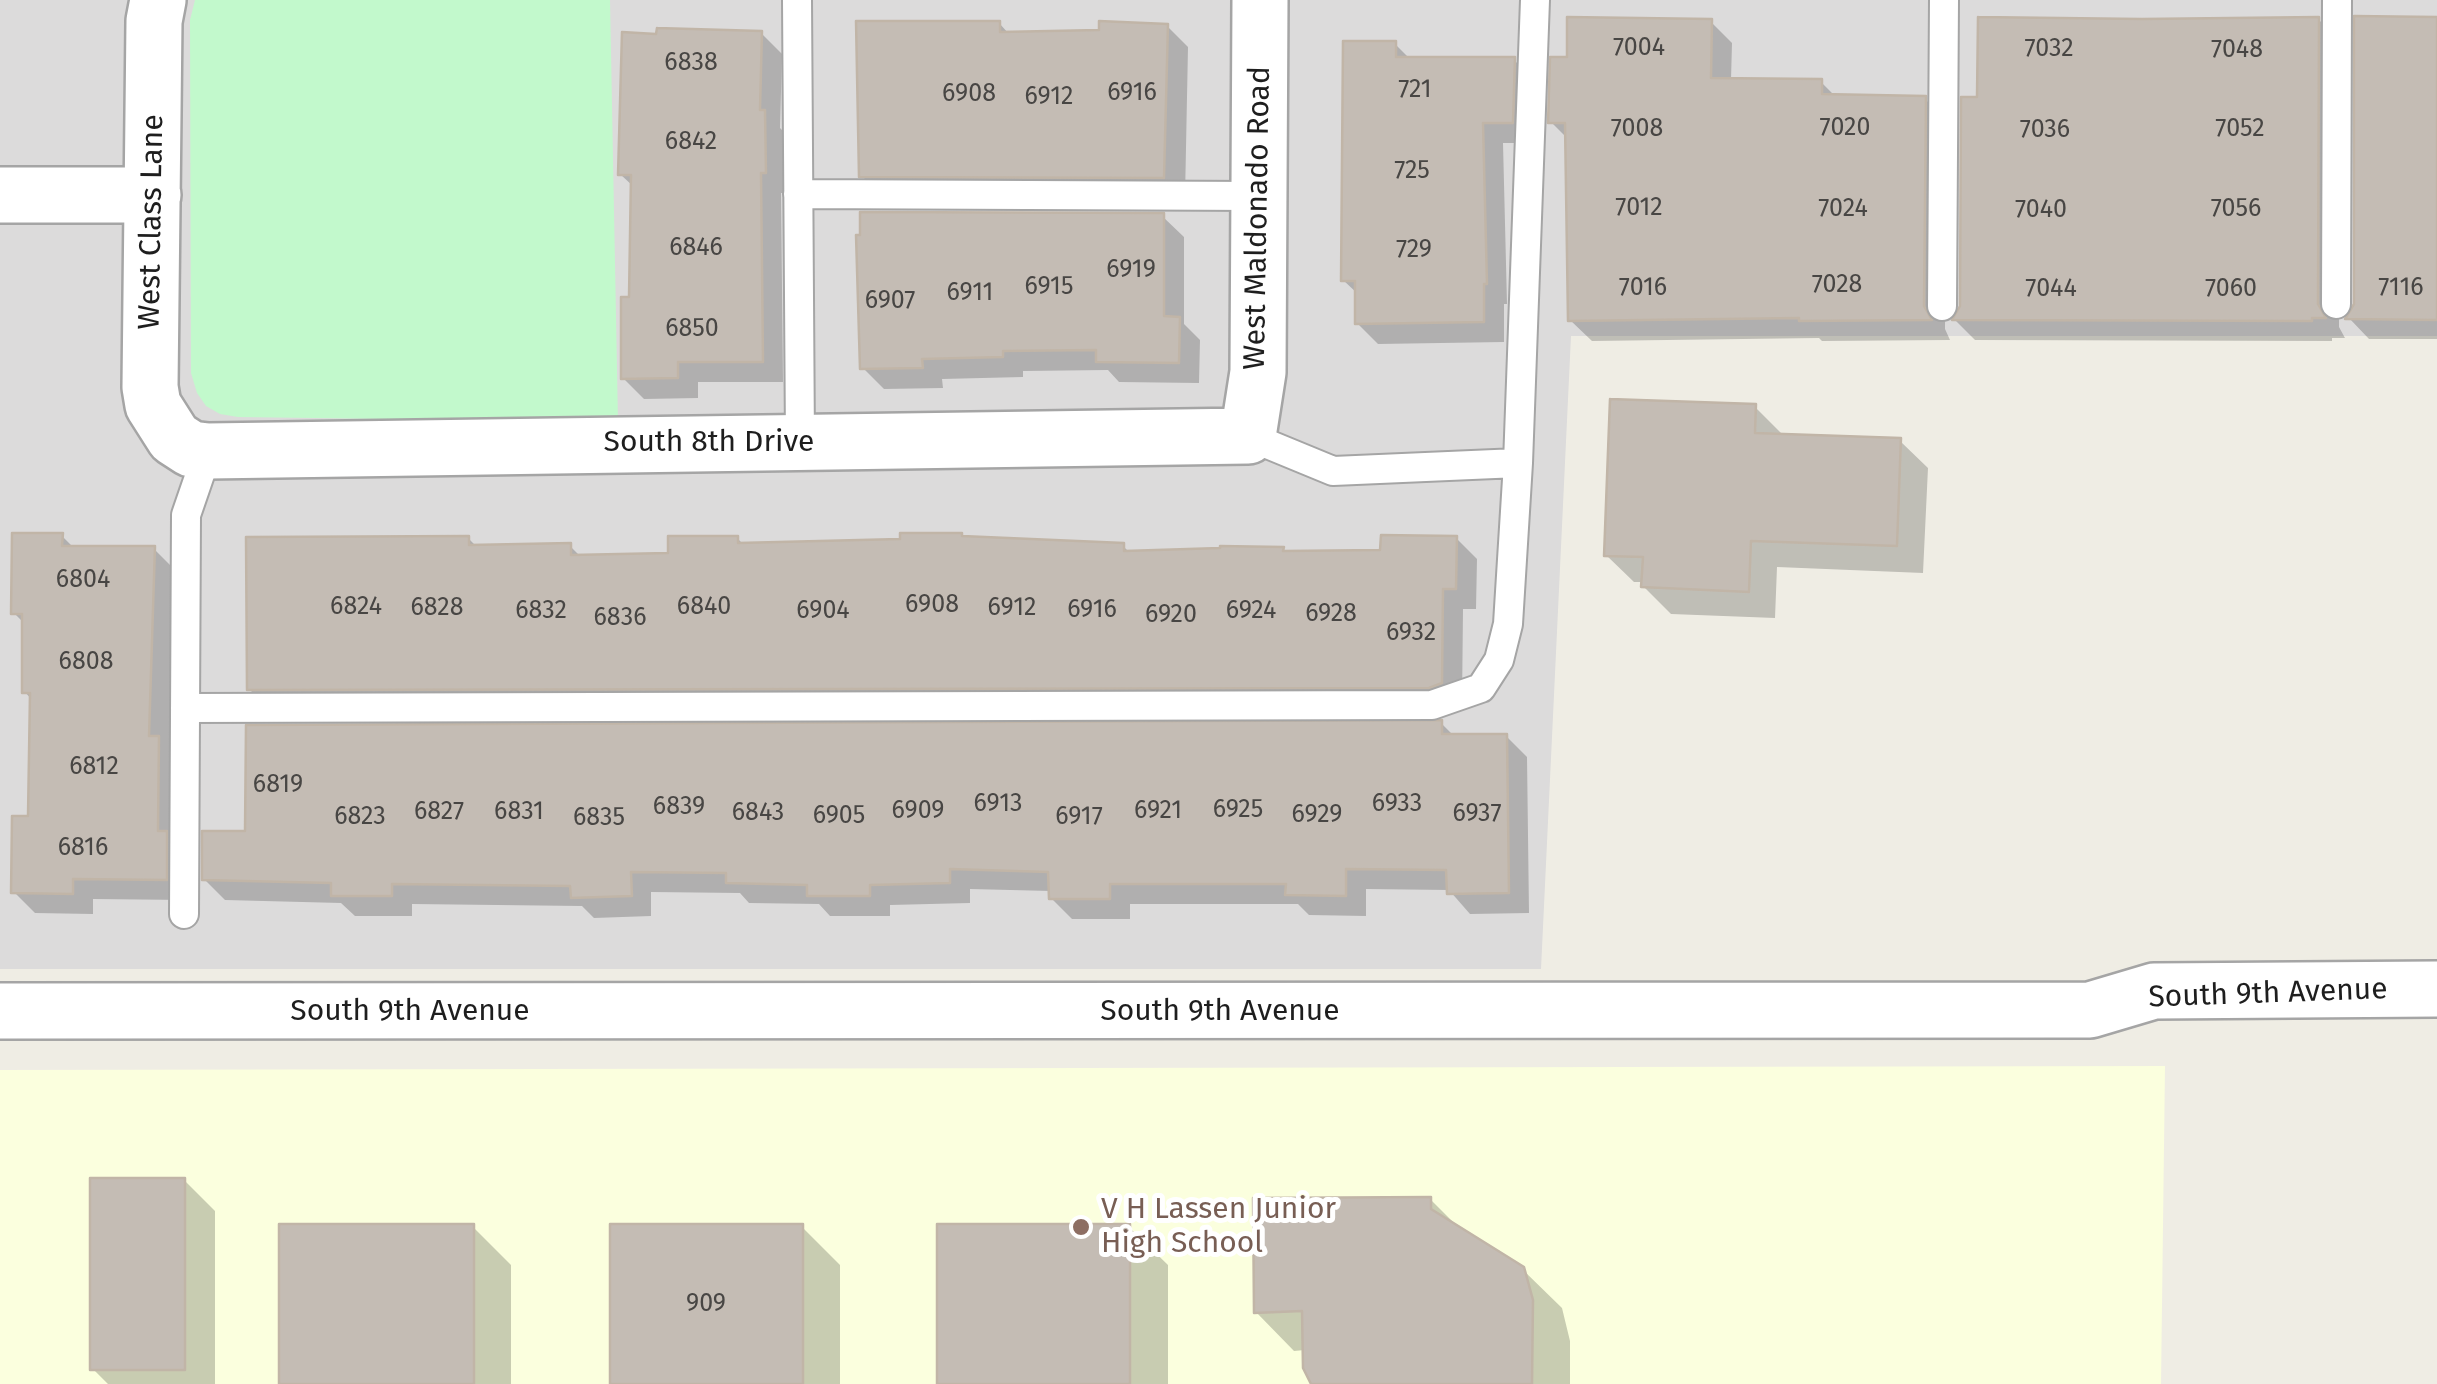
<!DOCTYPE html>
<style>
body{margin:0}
canvas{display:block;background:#efede4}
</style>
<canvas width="2437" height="1384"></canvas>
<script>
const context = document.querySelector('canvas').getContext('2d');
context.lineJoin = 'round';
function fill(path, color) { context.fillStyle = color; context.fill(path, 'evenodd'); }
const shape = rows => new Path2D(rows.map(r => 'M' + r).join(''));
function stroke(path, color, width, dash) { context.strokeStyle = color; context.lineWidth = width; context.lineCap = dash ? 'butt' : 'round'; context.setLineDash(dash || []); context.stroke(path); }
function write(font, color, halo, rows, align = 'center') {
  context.font = font + ' "Fira Sans",sans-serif'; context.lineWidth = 10; context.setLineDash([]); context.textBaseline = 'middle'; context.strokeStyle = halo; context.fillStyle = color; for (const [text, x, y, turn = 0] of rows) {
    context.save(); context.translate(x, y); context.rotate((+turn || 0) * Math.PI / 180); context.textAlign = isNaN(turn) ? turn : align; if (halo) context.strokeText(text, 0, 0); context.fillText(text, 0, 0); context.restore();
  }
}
const residential = shape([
 [0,0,2437,0,2437,336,1571,336,1541,969,0,969]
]);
const education = shape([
 [2165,1066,2161,1384,0,1384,0,1070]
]);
const park = shape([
 [195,0,610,0,618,422,238,417,220,414,206,406,197,393,191,373,190,20]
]);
const shadow = shape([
 [2318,19,2339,40,2339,327,2345,338,2332,338,2332,341,1975,340,1955,320,1962,307,1980,100],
 [2437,20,2437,339,2369,339,2349,318,2356,305],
 [1711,22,1732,43,1731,80,1821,82,1836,97,1925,99,1946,120,1945,329,1950,340,1822,341,1819,338,1592,341,1570,320,1568,139,1551,122,1569,60],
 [999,23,1009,34,1102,33,1167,26,1188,47,1185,198,883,197,862,176],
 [761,33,782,54,780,128,785,133,786,193,781,193,783,382,698,382,698,398,644,399,623,378,632,299,634,187,620,174],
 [1395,44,1411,60,1514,60,1535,81,1533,143,1503,143,1507,304,1504,304,1504,342,1378,344,1357,323,1358,294,1343,280],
 [1162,216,1184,237,1184,324,1200,340,1199,383,1119,382,1108,370,1023,371,1023,377,942,379,943,388,884,389,863,368],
 [1755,407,1782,434,1900,441,1928,468,1923,573,1777,567,1775,618,1671,614,1643,586,1644,582,1634,582,1606,555],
 [62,536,74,548,154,549,175,570,170,750,179,759,187,900,93,899,93,914,35,913,14,892,31,818,32,700,25,692,25,624,14,613],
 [468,538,477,547,570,546,581,557,671,555,737,538,744,545,964,539,1123,546,1130,553,1283,550,1286,554,1383,552,1456,538,1477,559,1476,609,1463,609,1462,704,270,710,249,689,249,540],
 [1441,723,1455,737,1506,736,1527,757,1529,913,1470,914,1449,890,1366,889,1366,916,1309,915,1298,904,1130,904,1130,919,1072,919,1051,898,1051,891,970,889,970,903,890,905,890,916,830,916,819,904,749,903,740,893,651,892,651,916,594,918,582,906,412,904,412,916,355,916,341,903,225,900,204,879,248,833],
 [184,1180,215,1211,215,1384,108,1384,93,1369],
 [1430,1199,1462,1231,1522,1269,1562,1308,1570,1341,1570,1384,1314,1384,1305,1350,1294,1351,1256,1312],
 [473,1227,511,1265,511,1384,281,1384],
 [802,1227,840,1265,840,1384,612,1384],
 [1129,1227,1168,1265,1168,1384,940,1384]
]);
const building = shape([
 [2354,16,2437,17,2437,320,2345,319,2354,304,2354,16],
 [1567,17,1712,19,1711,78,1822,79,1822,94,1926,96,1924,306,1932,320,1799,321,1799,318,1568,321,1565,123,1548,123,1550,57,1567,57,1567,17],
 [1978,17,2142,19,2319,17,2318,304,2326,318,2312,318,2312,321,1952,320,1960,306,1961,97,1977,97,1978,17],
 [856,21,1000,21,1000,32,1099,30,1099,21,1168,24,1164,178,859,177,856,21],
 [657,28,762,31,760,110,765,110,766,173,761,173,763,362,678,362,678,378,621,379,621,297,629,297,631,175,618,175,622,32,656,34,657,28],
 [1343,41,1396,41,1396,57,1515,57,1513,123,1483,123,1487,284,1484,284,1484,322,1355,324,1355,281,1341,281,1343,41],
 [860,212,1164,213,1164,316,1180,317,1179,363,1096,362,1096,350,1003,351,1003,357,922,359,923,368,860,369,856,235,860,235,860,212],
 [1610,399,1756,404,1755,433,1901,438,1897,546,1751,541,1749,592,1641,587,1643,557,1604,556,1610,399],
 [12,533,63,533,62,546,155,546,149,736,159,736,158,831,167,831,167,880,73,879,73,894,11,893,12,816,28,816,30,693,22,693,22,614,11,614,12,533],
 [900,533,962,533,962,536,1124,543,1124,551,1220,548,1220,546,1284,547,1283,551,1380,550,1381,535,1457,536,1456,589,1443,589,1442,683,1429,688,247,690,246,537,469,536,469,545,571,543,571,555,668,553,668,536,738,536,738,543,900,539,900,533],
 [1442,720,1442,734,1507,734,1509,893,1447,894,1446,870,1346,869,1346,896,1285,895,1286,884,1110,884,1110,899,1049,899,1048,872,950,869,950,883,870,885,870,896,807,896,807,885,726,883,726,873,631,872,632,896,571,898,570,886,392,884,392,896,331,896,331,883,202,880,202,831,245,831,246,725,1442,720],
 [90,1178,185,1178,185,1370,90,1370,90,1178],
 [1431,1197,1431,1209,1524,1267,1533,1300,1532,1384,1311,1384,1303,1368,1302,1311,1254,1313,1253,1198,1431,1197],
 [279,1224,474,1224,474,1384,279,1384,279,1224],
 [610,1224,803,1224,803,1384,610,1384,610,1224],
 [937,1224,1130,1224,1130,1384,937,1384,937,1224]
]);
const service = shape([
 [797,0,800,443],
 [798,194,1258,196],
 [2336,304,2337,0],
 [1942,306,1944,0],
 [1248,436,1333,471,1518,463],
 [185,708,1432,705,1481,688,1499,660,1508,624,1518,463,1535,0],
 [184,914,186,515,208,451]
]);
const minor = shape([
 [158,0,154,21,150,387,153,405,174,438,191,449,208,451,1248,436,1258,372,1260,0],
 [0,195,153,195],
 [0,1011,2090,1010,2154,991,2437,989]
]);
const markers = [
 [1081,1227,10,"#8d6e63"]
];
const numberNames = [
 ["7004",1639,48],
 ["7032",2049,49],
 ["7048",2237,50],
 ["6838",691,63],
 ["721",1415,90],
 ["6916",1132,93],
 ["6908",969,94],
 ["6912",1049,97],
 ["7020",1845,128],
 ["7008",1637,129],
 ["7052",2240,129],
 ["7036",2045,130],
 ["6842",691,142],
 ["725",1412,171],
 ["7012",1639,208],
 ["7024",1843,209],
 ["7056",2236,209],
 ["7040",2041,210],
 ["6846",696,248],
 ["729",1414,250],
 ["6919",1131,270],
 ["7028",1837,285],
 ["6915",1049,287],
 ["7016",1643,288],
 ["7116",2401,288],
 ["7044",2051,289],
 ["7060",2231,289],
 ["6911",970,293],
 ["6907",890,301],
 ["6850",692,329],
 ["6804",83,580],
 ["6908",932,605],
 ["6824",356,607],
 ["6840",704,607],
 ["6828",437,608],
 ["6912",1012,608],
 ["6916",1092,610],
 ["6832",541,611],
 ["6904",823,611],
 ["6924",1251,611],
 ["6928",1331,614],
 ["6920",1171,615],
 ["6836",620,618],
 ["6932",1411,633],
 ["6808",86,662],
 ["6812",94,767],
 ["6819",278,785],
 ["6913",998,804],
 ["6933",1397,804],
 ["6839",679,807],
 ["6925",1238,810],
 ["6909",918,811],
 ["6921",1158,811],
 ["6827",439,812],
 ["6831",519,812],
 ["6843",758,813],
 ["6937",1477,814],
 ["6929",1317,815],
 ["6905",839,816],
 ["6823",360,817],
 ["6917",1079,817],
 ["6835",599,818],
 ["6816",83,848],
 ["909",706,1304]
];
const streetNames = [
 ["West Maldonado Road",1258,218,-89],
 ["West Class Lane",152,222,-89],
 ["South 8th Drive",709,443],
 ["South 9th Avenue",2268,994,-2],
 ["South 9th Avenue",410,1012],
 ["South 9th Avenue",1220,1012]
];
const educationNames = [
 ["V H Lassen Junior",1101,1210],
 ["High School",1101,1244]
];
fill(residential, '#dcdbdb');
fill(education, '#fbffde');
fill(park, '#c2f9cc');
fill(shadow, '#0003');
fill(building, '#c4bcb4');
stroke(building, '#c1b5a7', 2.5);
stroke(service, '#a5a5a5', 32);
stroke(minor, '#a5a5a5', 60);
stroke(service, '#fff', 28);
stroke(minor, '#fff', 55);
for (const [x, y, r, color] of markers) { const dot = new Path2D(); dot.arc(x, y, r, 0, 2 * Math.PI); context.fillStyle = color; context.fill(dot); stroke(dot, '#fff', 4); }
write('25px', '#484644', null, numberNames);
write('30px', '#1e1e1e', '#fff', streetNames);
write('30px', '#785e54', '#fff', educationNames, 'left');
</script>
